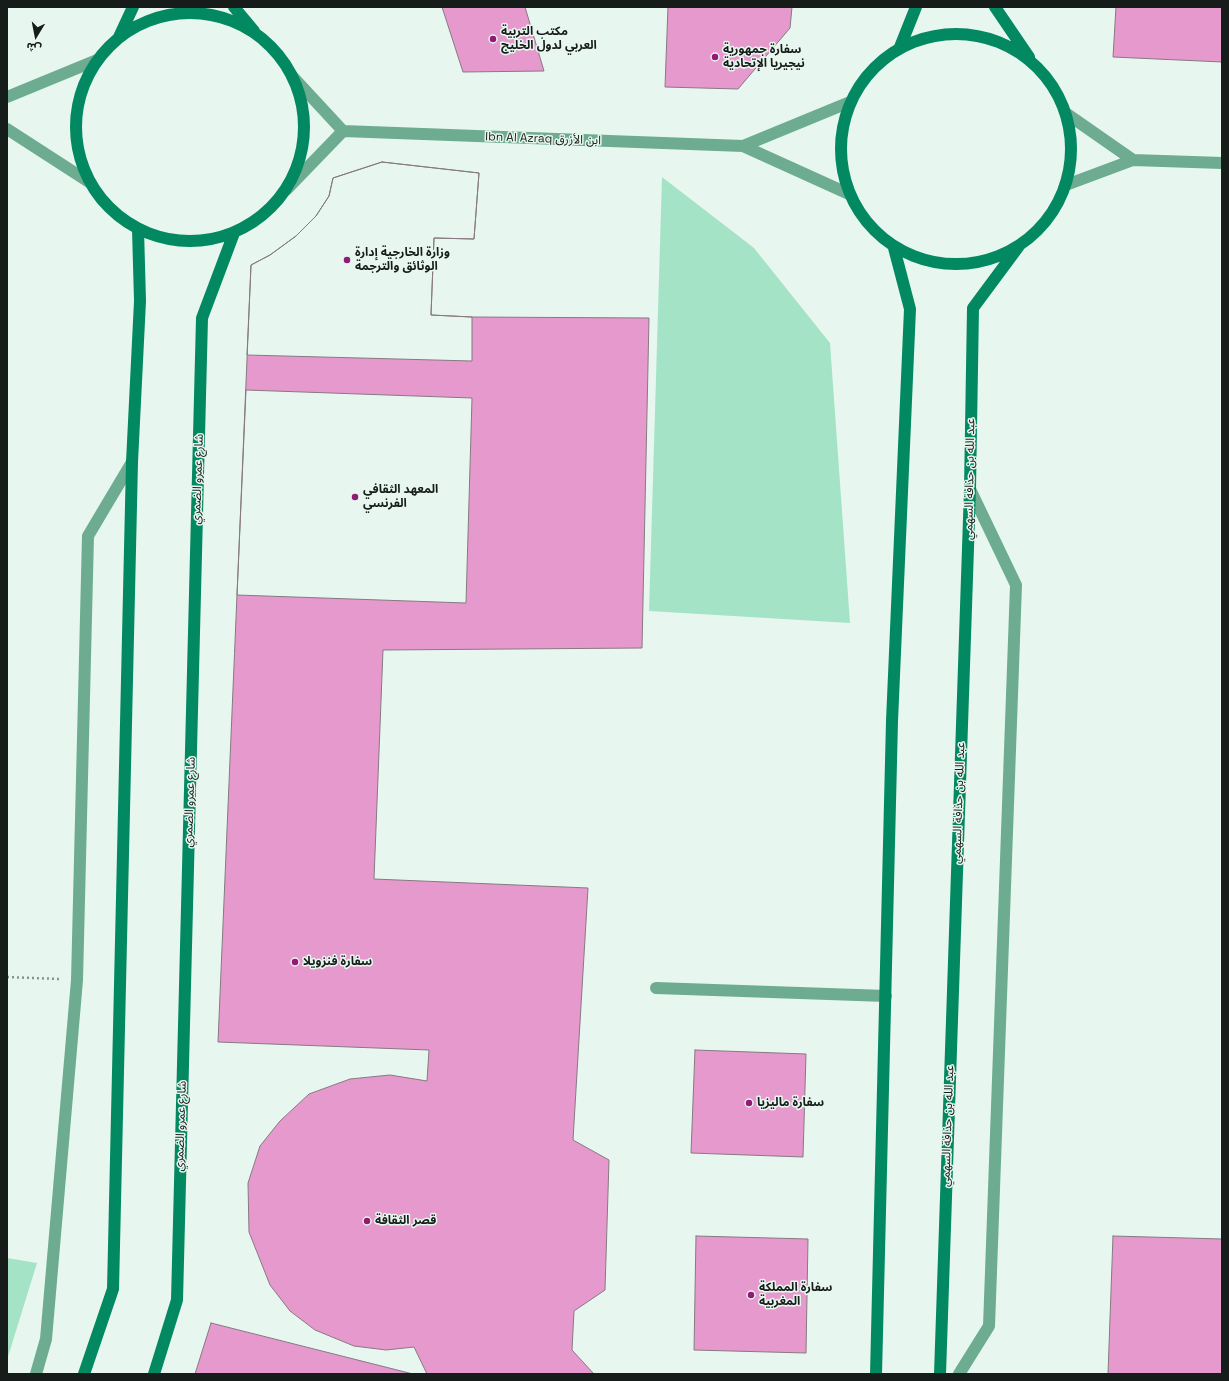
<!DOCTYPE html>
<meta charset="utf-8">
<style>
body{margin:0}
#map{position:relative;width:1229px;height:1381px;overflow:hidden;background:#e7f7ef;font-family:"Space Grotesk","Noto Sans Arabic",sans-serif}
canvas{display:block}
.frame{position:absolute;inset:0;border:8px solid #161c19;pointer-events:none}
.north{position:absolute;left:16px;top:16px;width:40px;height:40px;-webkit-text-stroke:3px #e7f7ef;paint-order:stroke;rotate:190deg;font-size:11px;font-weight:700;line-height:16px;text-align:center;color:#161c19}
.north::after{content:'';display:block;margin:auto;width:14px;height:18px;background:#161c19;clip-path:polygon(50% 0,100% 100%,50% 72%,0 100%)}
</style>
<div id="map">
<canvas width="1229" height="1381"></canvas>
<div class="frame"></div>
<div class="north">ش</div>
</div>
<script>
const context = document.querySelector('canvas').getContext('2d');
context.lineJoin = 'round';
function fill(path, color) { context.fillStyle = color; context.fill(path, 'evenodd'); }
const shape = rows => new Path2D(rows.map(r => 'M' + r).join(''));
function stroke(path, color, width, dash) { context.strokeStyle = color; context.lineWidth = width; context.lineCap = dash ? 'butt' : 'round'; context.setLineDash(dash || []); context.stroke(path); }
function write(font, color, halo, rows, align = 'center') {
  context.font = font + ' "Space Grotesk","Noto Sans Arabic",sans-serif'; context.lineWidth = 3; context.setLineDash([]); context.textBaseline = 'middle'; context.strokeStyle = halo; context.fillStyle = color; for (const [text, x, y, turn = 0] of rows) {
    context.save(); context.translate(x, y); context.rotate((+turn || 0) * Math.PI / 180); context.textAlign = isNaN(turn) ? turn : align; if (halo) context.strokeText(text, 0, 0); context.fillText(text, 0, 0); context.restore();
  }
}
const green = shape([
 [662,177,754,248,830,343,850,623,649,611],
 [7,1258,37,1263,7,1360]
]);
const building = shape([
 [442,7,525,7,544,71,463,72,442,7],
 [668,7,792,7,790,28,738,89,665,87,668,7],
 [1116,7,1222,7,1222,62,1113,57,1116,7],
 [382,162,479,173,474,239,434,238,431,315,472,317,649,318,642,648,383,650,374,879,588,888,573,1140,609,1160,605,1290,574,1311,572,1350,594,1374,427,1374,414,1347,386,1350,354,1346,315,1330,290,1311,270,1285,249,1232,248,1183,260,1146,280,1121,309,1094,350,1079,390,1075,427,1081,429,1050,218,1042,251,265,270,255,296,236,316,216,329,196,333,178,382,162],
 [382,162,479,173,474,239,434,238,431,315,472,317,472,361,247,355,251,265,270,255,296,236,316,216,329,196,333,178,382,162],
 [246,390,472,398,466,603,237,595,246,390],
 [695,1050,806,1054,803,1157,691,1153,695,1050],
 [696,1236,808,1239,806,1353,694,1350,696,1236],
 [1113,1236,1222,1239,1222,1374,1108,1374,1113,1236],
 [211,1323,413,1374,195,1374,211,1323]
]);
const path = shape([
 [7,977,59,979]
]);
const lane = shape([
 [656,988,886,996]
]);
const street = shape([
 [293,77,343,131],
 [7,97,97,60],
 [7,129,89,182],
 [343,131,743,146],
 [1133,160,1222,163],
 [1066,185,1133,160,1067,114],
 [286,190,343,131],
 [849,194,743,146,850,102],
 [36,1374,46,1339,77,980,88,536,132,462],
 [959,1374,989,1326,1016,585,970,489]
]);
const secondary = shape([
 [234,7,254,31],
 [995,7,1029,57],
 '76 127a114 114 0 1 1 228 0a114 114 0 1 1-228 0Z',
 '841 149a115 115 0 1 1 230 0a115 115 0 1 1-230 0Z',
 [119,37,133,7],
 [900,47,916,7],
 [84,1374,113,1289,132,462,140,301,138,229],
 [154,1374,177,1300,202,318,234,233],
 [876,1374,892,721,910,309,894,248],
 [940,1374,970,489,973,308,1019,246]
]);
const markers = [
 [493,39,4,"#921976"],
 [715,57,4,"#921976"],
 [347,260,4,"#921976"],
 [355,497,4,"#921976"],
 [295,962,4,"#921976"],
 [749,1103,4,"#921976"],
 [367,1221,4,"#921976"],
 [751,1295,4,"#921976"]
];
const poiNames = [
 ["مكتب التربية",501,32],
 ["العربي لدول الخليج",501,46],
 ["سفارة جمهورية",723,50],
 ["نيجيريا الإتحادية",723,64],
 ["وزارة الخارجية إدارة",355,253],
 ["الوثائق والترجمة",355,267],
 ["المعهد الثقافي",363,490],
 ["الفرنسي",363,504],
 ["سفارة فنزويلا",303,962],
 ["سفارة ماليزيا",757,1103],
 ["قصر الثقافة",375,1221],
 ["سفارة المملكة",759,1288],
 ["المغربية",759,1302]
];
const streetNames = [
 ["Ibn Al Azraq ابن الأزرق",543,139,2],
 ["شارع عمرو الضمري",198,479,-88],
 ["عبد الله بن حذافة السهمي",970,479,-89],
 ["شارع عمرو الضمري",190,802,-88],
 ["عبد الله بن حذافة السهمي",959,803,-88],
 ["شارع عمرو الضمري",181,1126,-88],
 ["عبد الله بن حذافة السهمي",948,1126,-88]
];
fill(green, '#a5e3c6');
fill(building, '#e699cc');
stroke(building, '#867981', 1);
stroke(path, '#87928d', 2.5, [2, 3]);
stroke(lane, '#6dac90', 12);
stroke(street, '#6dac90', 12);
stroke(secondary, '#038962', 12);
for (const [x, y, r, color] of markers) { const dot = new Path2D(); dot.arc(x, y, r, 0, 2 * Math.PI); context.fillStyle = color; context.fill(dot); stroke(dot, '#e7f7ef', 1.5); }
write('bold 12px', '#161c19', '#e7f7ef', poiNames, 'left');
write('12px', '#161c19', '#e7f7ef', streetNames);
</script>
